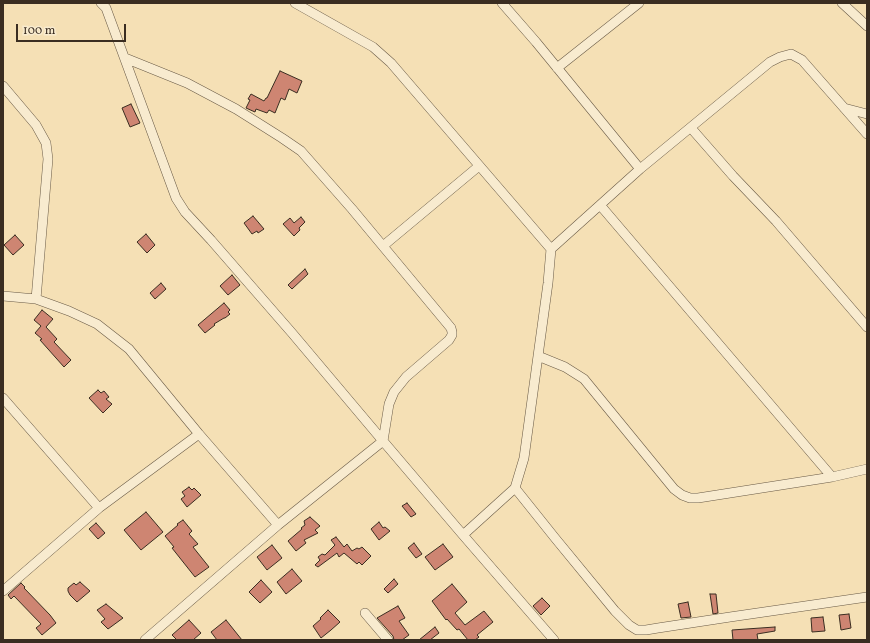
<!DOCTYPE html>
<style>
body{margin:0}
#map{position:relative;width:870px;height:643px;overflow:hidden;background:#f5e0b5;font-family:Vollkorn,serif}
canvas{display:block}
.frame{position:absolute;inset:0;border:4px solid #3a2d21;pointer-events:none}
.scale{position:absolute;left:16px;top:24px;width:110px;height:18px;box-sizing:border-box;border:2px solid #3a2d21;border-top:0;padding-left:5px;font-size:12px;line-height:14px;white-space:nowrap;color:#3a2d21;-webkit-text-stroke:3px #f8ebcf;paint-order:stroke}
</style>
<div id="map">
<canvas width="870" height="643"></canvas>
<div class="frame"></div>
<div class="scale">100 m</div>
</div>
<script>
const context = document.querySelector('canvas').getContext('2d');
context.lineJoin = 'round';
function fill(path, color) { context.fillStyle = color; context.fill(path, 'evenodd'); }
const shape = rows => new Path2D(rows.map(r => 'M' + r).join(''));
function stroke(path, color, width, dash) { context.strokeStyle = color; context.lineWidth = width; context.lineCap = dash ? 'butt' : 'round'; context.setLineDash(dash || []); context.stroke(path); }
const building = shape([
 [280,71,302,81,297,93,289,89,285,100,281,98,275,113,269,110,267,113,256,109,255,112,246,108,250,100,248,99,251,94,264,101,266,98,267,98,280,71],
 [131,104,140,123,130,127,122,108,131,104],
 [253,216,264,229,258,233,257,231,252,234,244,223,253,216],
 [301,217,305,222,299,228,300,230,294,236,283,224,290,218,294,223,301,217],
 [146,234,155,245,147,253,137,242,146,234],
 [15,235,24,245,13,255,4,245,15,235],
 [305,269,308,274,292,289,288,285,305,269],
 [232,275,240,285,228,295,220,286,232,275],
 [161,283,166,289,155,299,150,293,161,283],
 [224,303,230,310,228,312,230,314,225,318,224,318,214,324,215,325,205,333,198,325,224,303],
 [42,310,53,319,46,327,57,339,54,342,71,360,64,367,40,340,42,339,35,333,41,326,34,320,42,310],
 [98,390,101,393,104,391,109,397,106,399,112,404,103,413,89,398,98,390],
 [189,487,192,490,194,488,201,495,187,507,181,499,185,496,182,492,189,487],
 [407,503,416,514,411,517,402,506,407,503],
 [146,512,163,532,141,550,124,530,146,512],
 [310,517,320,526,315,530,318,533,304,540,306,543,296,551,288,541,302,529,301,528,305,525,304,521,310,517],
 [183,520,192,531,189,534,198,544,193,547,209,567,195,577,172,548,174,547,165,536,178,525,177,524,183,520],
 [379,522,383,528,385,527,390,531,379,540,371,529,379,522],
 [96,523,105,533,98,539,89,529,96,523],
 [336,537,344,547,347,544,352,551,357,548,359,549,362,547,371,556,362,565,359,562,357,564,344,553,339,557,337,553,318,567,315,565,320,560,318,557,322,554,325,555,335,545,331,540,336,537],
 [414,543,422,554,416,558,408,548,414,543],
 [443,544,453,557,435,570,425,557,443,544],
 [272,545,282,558,267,570,257,557,272,545],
 [292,569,302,581,286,594,277,582,292,569],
 [394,579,398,584,388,593,384,589,394,579],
 [261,580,272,592,260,603,249,592,261,580],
 [80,582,90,591,77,602,70,595,68,591,68,588,74,583,76,585,80,582],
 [21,583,25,587,24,588,50,615,56,623,42,635,36,628,41,624,14,596,11,599,8,595,21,583],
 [452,584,467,602,455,613,465,625,484,611,493,622,477,635,479,637,475,640,468,640,459,629,457,630,447,619,446,620,432,601,452,584],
 [710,594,716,594,718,613,713,614,710,594],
 [542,598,550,606,541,615,533,606,542,598],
 [688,602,691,617,681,618,678,604,688,602],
 [106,604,123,618,108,629,101,622,105,619,97,610,106,604],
 [398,606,405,618,399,621,409,635,402,640,394,640,393,636,377,618,398,606],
 [328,610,340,622,331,630,321,638,313,626,321,619,320,618,328,610],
 [849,614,851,628,841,630,839,615,849,614],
 [823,617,825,631,812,632,811,618,823,617],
 [189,620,201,633,193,640,177,640,172,635,189,620],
 [226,620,242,640,217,640,211,632,226,620],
 [435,627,439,633,430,640,419,640,435,627],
 [775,627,775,631,757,634,758,640,733,640,732,630,775,627]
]);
const minor = shape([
 [101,3,106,8,176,198,185,212,211,240,292,333,383,441],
 [295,3,373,47,391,63,551,249],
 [502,3,536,42,640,169],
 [842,3,867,26],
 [125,58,187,83,236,109,282,138,301,151,352,209,451,328,452,332,452,335,449,340,406,377,394,392,389,404,383,441],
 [557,68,639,3],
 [3,86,36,125,46,143,48,159,36,299],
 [844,108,867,114],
 [691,128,733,176,776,221,867,327],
 [600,205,832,477],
 [383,246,479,166],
 [3,296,36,299,69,311,97,324,129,349,199,434,278,525],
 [538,356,565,367,584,379,674,489,682,495,690,498,698,498,832,477,867,469],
 [3,398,99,508],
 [515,488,555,538,615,611,629,625,637,630,646,630,658,628,730,617,867,597],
 [463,535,515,488,524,458,548,283,551,249,640,169,770,62,780,57,791,54,802,60,867,134],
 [3,591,99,508,199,434],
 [365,613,388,640],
 [145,640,278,525,383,441,463,535,554,640]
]);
fill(building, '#ce8572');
stroke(building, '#3a2d21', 1);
stroke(minor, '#695a46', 10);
stroke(minor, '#f8ebcf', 9);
</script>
